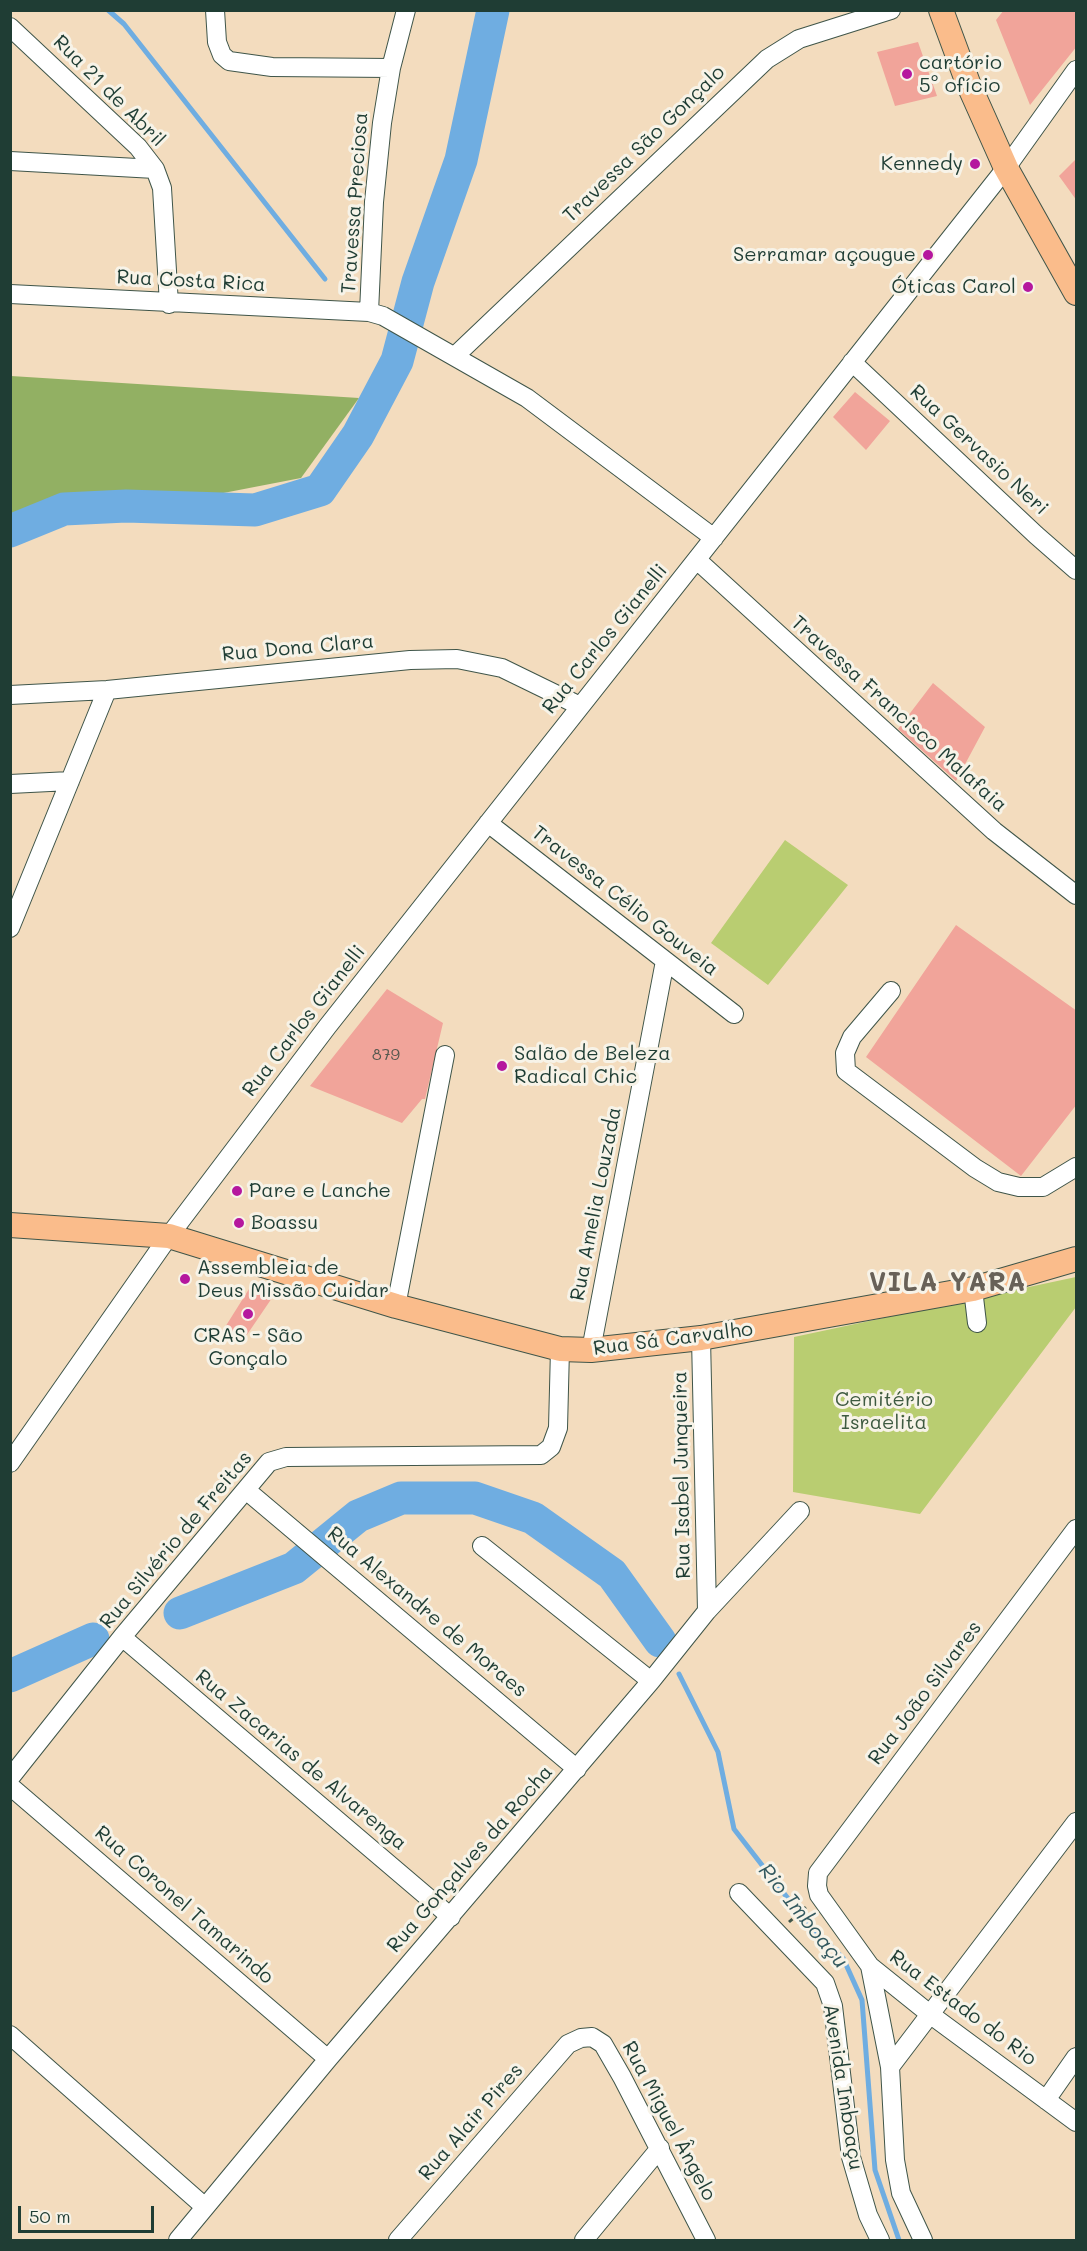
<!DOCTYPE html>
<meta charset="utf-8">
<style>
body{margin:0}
#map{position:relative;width:1087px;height:2251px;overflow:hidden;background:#f3dcbe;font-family:Mali,sans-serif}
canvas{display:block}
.frame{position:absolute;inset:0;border:12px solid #1f3d34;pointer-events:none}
.scale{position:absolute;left:18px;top:2206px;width:136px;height:27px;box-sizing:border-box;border:3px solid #1f3d34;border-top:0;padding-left:8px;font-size:18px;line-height:21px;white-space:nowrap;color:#1f3d34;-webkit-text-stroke:4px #f7f3e8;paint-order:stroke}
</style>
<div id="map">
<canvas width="1087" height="2251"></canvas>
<div class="frame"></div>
<div class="scale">50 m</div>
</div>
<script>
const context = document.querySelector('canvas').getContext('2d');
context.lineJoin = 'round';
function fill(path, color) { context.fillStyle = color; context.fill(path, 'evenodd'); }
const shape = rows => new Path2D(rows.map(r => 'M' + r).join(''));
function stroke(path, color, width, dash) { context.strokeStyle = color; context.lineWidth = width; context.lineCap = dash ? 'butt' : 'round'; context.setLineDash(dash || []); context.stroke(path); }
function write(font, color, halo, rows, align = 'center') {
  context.font = font + ' Mali,sans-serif'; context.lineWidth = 6; context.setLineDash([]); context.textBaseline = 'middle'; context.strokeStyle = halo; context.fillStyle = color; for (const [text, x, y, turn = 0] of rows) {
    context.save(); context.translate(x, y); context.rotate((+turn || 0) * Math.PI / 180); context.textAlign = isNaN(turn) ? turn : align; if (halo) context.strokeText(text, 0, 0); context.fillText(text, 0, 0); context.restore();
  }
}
const green = shape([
 [785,840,848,885,768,985,711,943],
 [1076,1277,1076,1307,920,1514,793,1492,794,1337]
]);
const forest = shape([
 [11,376,359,398,301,478,11,534]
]);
const stream = shape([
 [108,10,124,24,325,279],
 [384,358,393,368],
 [679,1674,718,1752,734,1829,807,1923,843,1958,862,2000,875,2170,899,2240]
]);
const river = shape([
 [10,531,64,509,126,506,255,510,320,490,358,435,397,361,418,282,461,160,493,10],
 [180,1613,294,1568,358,1516,401,1498,475,1498,533,1518,612,1574,660,1641],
 [10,1676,93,1639]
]);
const building = shape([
 [1004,10,1077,10,1077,46,1030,105,996,20],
 [918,42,937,96,895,106,877,52],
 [1077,158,1077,201,1059,176],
 [855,392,890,421,866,450,833,417],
 [933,683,985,727,956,781,898,729],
 [956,925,1077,1011,1077,1104,1021,1176,866,1057],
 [387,989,443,1023,425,1099,422,1099,402,1123,310,1086],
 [249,1289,274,1295,240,1345,222,1332]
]);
const path = shape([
 [789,1922,806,1907]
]);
const minor = shape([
 [215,10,217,42,222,55,229,61,272,67,391,68],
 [10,27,138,147,155,169,162,188,169,304],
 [10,161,155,169],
 [10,294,369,312,383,316,527,398,714,538],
 [369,312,374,202,382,123,391,68,406,10],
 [456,355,767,59,799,39,891,10],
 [852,362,1036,535,1076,570],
 [697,560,994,831,1076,895],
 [10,695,107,690,410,660,457,659,502,668,580,706],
 [10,784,70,781],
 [488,823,734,1014],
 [10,928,107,690],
 [891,991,852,1037,845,1053,846,1071,975,1168,998,1182,1019,1187,1043,1187,1076,1167],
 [973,1289,977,1323],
 [396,1306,445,1055],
 [701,1338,707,1611],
 [591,1350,665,961],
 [10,1463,169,1236,327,1027,1006,168,1076,70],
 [246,1490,577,1769],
 [1076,1529,818,1873,817,1886,819,1895,870,1966,931,2015,1076,2122],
 [482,1546,651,1681],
 [122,1637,451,1917],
 [10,1778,122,1637,269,1462,286,1457,541,1455,551,1447,558,1428,560,1349],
 [10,1786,328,2059],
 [739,1893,825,1983,833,2006,851,2157,868,2215,880,2240],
 [870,1966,890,2067,895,2160,901,2193,923,2240],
 [10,2035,205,2207],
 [890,2067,1076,1822],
 [1046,2100,1076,2057],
 [178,2240,328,2059,651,1681,707,1611,800,1511],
 [398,2240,568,2044,581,2038,592,2037,603,2044,622,2077,706,2240],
 [584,2240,660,2148]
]);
const major = shape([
 [941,10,968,83,1006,168,1076,293],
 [10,1225,169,1236,396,1306,560,1349,591,1350,701,1338,973,1289,1076,1259]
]);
const markers = [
 [907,74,6,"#b5179e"],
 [975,164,6,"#b5179e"],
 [928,255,6,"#b5179e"],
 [1028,287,6,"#b5179e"],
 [502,1066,6,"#b5179e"],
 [237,1191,6,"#b5179e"],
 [239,1223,6,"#b5179e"],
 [185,1279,6,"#b5179e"],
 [248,1314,6,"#b5179e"]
];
const numberNames = [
 ["879",386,1055]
];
const poiNames = [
 ["cartório",919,63],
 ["5° ofício",919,86],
 ["Kennedy",963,164,"right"],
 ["Serramar açougue",916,255,"right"],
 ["Óticas Carol",1016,287,"right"],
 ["Salão de Beleza",514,1054],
 ["Radical Chic",514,1077],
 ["Pare e Lanche",249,1191],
 ["Boassu",251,1223],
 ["Assembleia de",197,1268],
 ["Deus Missão Cuidar",197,1291],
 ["CRAS - São",248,1336,"center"],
 ["Gonçalo",248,1359,"center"]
];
const streetNames = [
 ["Rua 21 de Abril",109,91,45],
 ["Travessa São Gonçalo",644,144,-44],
 ["Travessa Preciosa",355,203,-86],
 ["Rua Costa Rica",191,281,3],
 ["Rua Gervasio Neri",979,450,43],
 ["Rua Carlos Gianelli",605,639,-51],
 ["Rua Dona Clara",298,648,-5],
 ["Travessa Francisco Malafaia",899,714,42],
 ["Travessa Célio Gouveia",625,901,38],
 ["Rua Carlos Gianelli",304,1021,-52],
 ["Rua Amelia Louzada",596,1204,-79],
 ["Rua Sá Carvalho",673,1339,-7],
 ["Rua Isabel Junqueira",682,1475,-91],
 ["Rua Silvério de Freitas",176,1540,-50],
 ["Rua Alexandre de Moraes",427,1612,40],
 ["Rua João Silvares",925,1693,-53],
 ["Rua Zacarias de Alvarenga",301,1760,40],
 ["Rua Gonçalves da Rocha",470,1859,-49],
 ["Rua Coronel Tamarindo",184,1905,41],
 ["Rua Estado do Rio",963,2008,37],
 ["Avenida Imboaçu",843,2087,81],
 ["Rua Miguel Ângelo",669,2121,62],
 ["Rua Alair Pires",471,2122,-49]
];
const parkNames = [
 ["Cemitério",884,1400],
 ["Israelita",884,1423]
];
const waterNames = [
 ["Rio Imboaçu",803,1916,51]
];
const districtNames = [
 ["VILA YARA",948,1283]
];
fill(green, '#b9cd71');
fill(forest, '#92b063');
stroke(stream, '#6fade1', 5);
stroke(river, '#6fade1', 33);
fill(building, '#f1a49a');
stroke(minor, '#3f5549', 20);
stroke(major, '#3f5549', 26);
stroke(path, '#3f5549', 3, [4.5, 4.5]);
stroke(minor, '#fff', 18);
stroke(major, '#fabc8b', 24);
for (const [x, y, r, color] of markers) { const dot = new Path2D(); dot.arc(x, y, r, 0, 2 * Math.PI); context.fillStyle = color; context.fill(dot); stroke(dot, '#f7f3e8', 2); }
write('16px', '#54574e', null, numberNames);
write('20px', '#1f3d34', '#f7f3e8', poiNames, 'left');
write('20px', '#1f3d34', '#f7f3e8', streetNames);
write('20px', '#3e5a40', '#f7f3e8', parkNames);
write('italic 21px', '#33595f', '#f7f3e8', waterNames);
context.letterSpacing = '1.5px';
write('bold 26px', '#686158', '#f7f3e8', districtNames);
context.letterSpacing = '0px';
</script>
